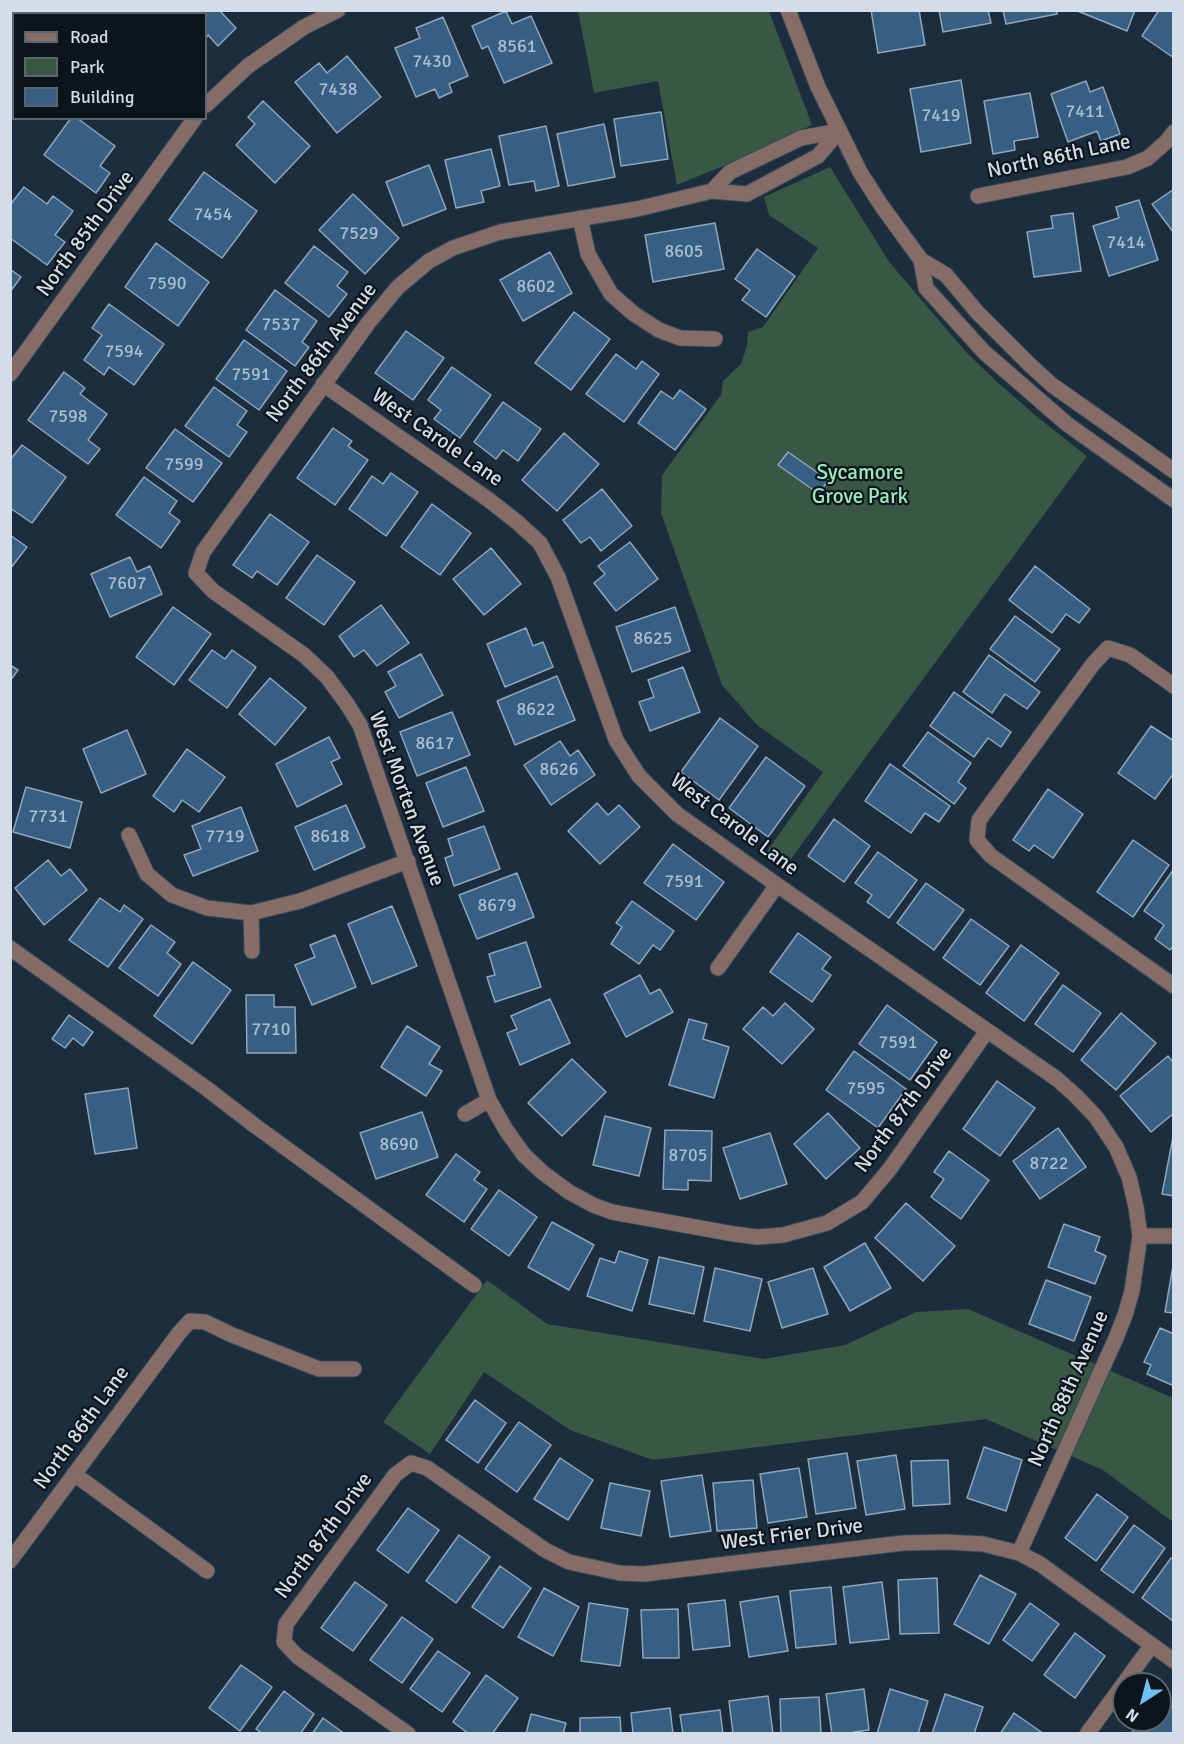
<!DOCTYPE html>
<style>
body{margin:0}
#map{position:relative;width:1184px;height:1744px;overflow:hidden;background:#1c2d3e;font-family:Signika,sans-serif}
canvas{display:block}
.frame{position:absolute;inset:0;border:12px solid #d2dde8;pointer-events:none}
.legend{position:absolute;left:12px;top:12px;width:195px;height:108px;box-sizing:border-box;background:#0d151c;border:2px solid #5c656e;margin:0;padding:8px 10px;list-style:none;font-size:18px;color:#d2dde8}
.legend li{display:flex;align-items:center;gap:12px;height:30px}
.legend b{width:30px;border:2px solid #5c656e}
.north{position:absolute;left:1112px;top:1672px;width:60px;height:60px;box-sizing:border-box;background:#0d151c;border:2px solid #5c656e;border-radius:50%;rotate:216deg;font-size:16px;font-weight:700;line-height:24px;text-align:center;color:#d2dde8}
.north::after{content:'';display:block;margin:auto;width:21px;height:27px;background:#6dc2f3;clip-path:polygon(50% 0,100% 100%,50% 72%,0 100%)}
</style>
<div id="map">
<canvas width="1184" height="1744"></canvas>
<div class="frame"></div>
<ul class="legend">
<li><b style="height:8px;background:#856c66"></b>Road</li>
<li><b style="height:16px;background:#385744"></b>Park</li>
<li><b style="height:16px;background:#375f83"></b>Building</li>
</ul>
<div class="north">N</div>
</div>
<script>
const context = document.querySelector('canvas').getContext('2d');
context.lineJoin = 'round';
function fill(path, color) { context.fillStyle = color; context.fill(path, 'evenodd'); }
const shape = rows => new Path2D(rows.map(r => 'M' + r).join(''));
function stroke(path, color, width, dash) { context.strokeStyle = color; context.lineWidth = width; context.lineCap = dash ? 'butt' : 'round'; context.setLineDash(dash || []); context.stroke(path); }
function write(font, color, halo, rows, align = 'center') {
  context.font = font + ' Signika,sans-serif'; context.lineWidth = 4.5; context.setLineDash([]); context.textBaseline = 'middle'; context.strokeStyle = halo; context.fillStyle = color; for (const [text, x, y, turn = 0] of rows) {
    context.save(); context.translate(x, y); context.rotate((+turn || 0) * Math.PI / 180); context.textAlign = isNaN(turn) ? turn : align; if (halo) context.strokeText(text, 0, 0); context.fillText(text, 0, 0); context.restore();
  }
}
const green = shape([
 [578,11,769,11,812,125,745,157,677,185,658,81,594,93],
 [830,167,890,263,966,352,997,382,1041,420,1087,456,785,867,765,854,823,772,757,725,722,685,661,513,662,475,721,395,723,381,741,364,747,346,748,332,763,327,818,248,769,215,764,197],
 [487,1280,547,1324,764,1359,845,1345,916,1312,968,1309,1173,1398,1173,1522,1103,1470,986,1419,653,1460,570,1430,484,1372,430,1454,383,1422]
]);
const building = shape([
 [10,10,60,10,61,11,59,14,14,14,14,37,10,35,10,10],
 [159,10,219,10,236,28,218,46,208,35,206,38,206,14,156,14,159,10],
 [871,10,919,10,925,45,878,53,871,10],
 [939,10,988,10,991,23,943,32,939,10],
 [1003,10,1057,10,1057,14,1006,24,1003,10],
 [1075,10,1135,10,1127,31,1075,10],
 [1159,10,1174,10,1174,58,1142,36,1159,10],
 [506,11,512,24,531,16,552,63,504,83,488,46,482,49,472,26,506,11],
 [443,17,468,76,449,84,452,92,439,98,435,89,416,97,395,48,420,38,416,28,443,17],
 [347,56,381,97,337,133,295,82,319,63,327,73,347,56],
 [961,80,971,143,921,152,910,89,961,80],
 [1086,81,1090,92,1103,87,1120,134,1101,141,1097,131,1068,142,1051,94,1086,81],
 [1030,93,1038,137,1014,141,1015,150,993,154,984,101,1030,93],
 [263,101,310,146,275,183,236,145,255,124,248,117,263,101],
 [661,112,668,159,621,166,614,119,661,112],
 [71,118,77,118,115,146,100,166,110,173,96,193,44,155,71,118],
 [604,124,615,177,568,186,557,134,604,124],
 [546,126,559,186,536,191,534,181,509,185,499,136,546,126],
 [491,149,500,186,481,191,484,202,456,208,445,160,491,149],
 [429,165,446,209,403,226,386,182,429,165],
 [204,172,257,211,222,258,169,220,204,172],
 [24,187,47,204,53,196,73,211,55,235,65,242,47,265,10,238,10,205,24,187],
 [1174,189,1174,233,1152,204,1174,189],
 [353,194,399,238,365,274,319,230,353,194],
 [1139,200,1158,260,1109,276,1093,226,1119,218,1116,207,1139,200],
 [1073,213,1081,271,1034,277,1027,232,1053,228,1051,216,1073,213],
 [715,223,724,269,653,282,645,235,715,223],
 [156,243,209,282,178,326,125,287,156,243],
 [314,246,348,272,337,286,347,294,329,317,285,283,314,246],
 [757,249,795,276,766,317,742,300,750,290,735,279,757,249],
 [550,252,572,293,523,321,500,280,550,252],
 [10,269,21,277,10,292,10,269],
 [275,290,317,321,302,342,309,347,295,366,246,330,275,290],
 [109,304,164,344,134,385,109,367,104,375,84,360,102,335,92,328,109,304],
 [574,312,610,339,571,390,535,363,574,312],
 [406,331,444,358,413,400,375,373,406,331],
 [244,340,287,371,259,410,216,379,244,340],
 [616,354,636,369,642,361,659,374,624,422,586,394,616,354],
 [452,367,491,395,460,438,434,419,441,410,428,400,452,367],
 [64,372,85,388,80,394,107,414,88,440,100,449,88,464,28,420,64,372],
 [214,387,247,411,237,425,247,432,229,457,185,426,214,387],
 [680,390,706,409,675,450,638,423,661,391,673,399,680,390],
 [503,402,541,429,518,461,503,450,496,459,474,442,503,402],
 [333,428,352,441,348,446,368,460,335,505,297,478,333,428],
 [175,429,222,463,193,502,146,468,175,429],
 [564,433,599,464,557,511,522,480,564,433],
 [22,445,66,477,32,523,10,508,10,460,22,445],
 [788,452,828,480,819,494,778,465,788,452],
 [391,473,418,492,386,536,349,509,372,476,383,484,391,473],
 [144,477,177,501,169,513,180,521,161,548,116,515,144,477],
 [602,489,632,526,601,551,590,537,581,543,563,520,602,489],
 [432,504,471,533,440,575,401,547,432,504],
 [270,514,309,542,277,585,257,571,252,578,233,565,270,514],
 [10,535,27,547,10,569,10,535],
 [630,542,658,579,616,611,594,583,605,574,598,566,630,542],
 [491,548,521,584,484,615,453,579,491,548],
 [317,555,355,582,324,625,286,598,317,555],
 [130,557,137,572,150,566,162,594,110,617,91,574,130,557],
 [1035,566,1090,609,1079,623,1066,614,1052,633,1009,600,1035,566],
 [381,605,409,643,377,666,364,650,354,657,339,636,381,605],
 [173,607,211,634,174,685,136,657,173,607],
 [675,607,690,651,632,672,616,627,675,607],
 [1015,616,1060,649,1035,682,990,649,1015,616],
 [526,628,533,646,543,642,553,667,505,687,487,644,526,628],
 [212,650,225,659,232,650,256,667,227,708,189,680,212,650],
 [421,654,443,695,399,718,385,692,396,686,388,672,421,654],
 [989,655,1040,692,1027,709,1005,694,992,713,963,692,989,655],
 [10,665,18,670,10,681,10,665],
 [683,667,700,712,650,731,639,702,654,697,648,680,683,667],
 [557,676,575,720,515,745,497,701,557,676],
 [270,678,306,708,275,745,239,714,270,678],
 [954,692,1011,732,1001,747,988,738,974,757,930,726,954,692],
 [452,712,470,755,417,776,400,732,452,712],
 [720,718,758,746,719,800,681,772,720,718],
 [1151,726,1174,741,1174,773,1155,799,1118,773,1151,726],
 [127,730,146,774,101,793,83,749,127,730],
 [928,732,971,763,958,782,966,788,954,804,903,766,928,732],
 [329,737,340,758,331,762,342,784,297,807,276,764,329,737],
 [560,741,570,756,578,750,595,775,551,805,524,765,560,741],
 [187,749,225,777,199,812,182,800,174,812,153,796,187,749],
 [766,757,805,786,768,837,729,808,766,757],
 [890,764,950,806,939,822,925,813,911,833,865,801,890,764],
 [466,767,484,811,443,827,426,783,466,767],
 [26,787,82,802,70,848,13,832,26,787],
 [1048,789,1083,814,1053,858,1034,845,1029,851,1013,840,1048,789],
 [597,803,608,815,619,805,640,827,600,864,568,831,597,803],
 [346,805,365,847,314,870,295,827,346,805],
 [241,807,258,851,193,876,184,855,201,849,192,826,241,807],
 [834,819,870,846,844,882,808,856,834,819],
 [484,826,500,869,454,886,445,858,453,855,448,839,484,826],
 [1133,840,1169,865,1133,917,1097,892,1133,840],
 [673,844,724,882,696,920,644,883,673,844],
 [878,852,917,880,889,918,867,902,872,895,855,883,878,852],
 [48,860,61,876,70,869,87,890,44,925,15,888,48,860],
 [1174,869,1174,945,1170,950,1155,939,1164,925,1144,911,1174,869],
 [517,873,534,917,477,939,459,895,517,873],
 [926,883,964,910,934,950,897,923,926,883],
 [100,898,120,912,124,905,143,919,108,967,69,940,100,898],
 [632,901,674,931,660,950,653,945,639,964,611,944,622,927,616,923,632,901],
 [392,906,417,966,372,984,348,924,392,906],
 [971,919,1009,946,980,985,943,958,971,919],
 [151,925,175,942,167,953,181,964,158,996,119,968,151,925],
 [798,933,831,957,822,969,831,975,812,1002,770,972,798,933],
 [335,935,356,987,312,1005,295,965,315,957,310,945,335,935],
 [526,942,541,987,495,1002,487,977,495,975,489,954,526,942],
 [1021,945,1059,973,1024,1021,986,993,1021,945],
 [193,962,231,990,192,1044,154,1016,193,962],
 [640,975,650,994,660,989,673,1012,626,1037,604,994,640,975],
 [1063,985,1101,1013,1073,1052,1035,1024,1063,985],
 [246,995,274,995,274,1007,295,1007,296,1053,247,1053,246,995],
 [550,999,570,1043,520,1065,507,1033,517,1029,511,1016,550,999],
 [785,1003,814,1029,782,1064,743,1029,763,1007,773,1016,785,1003],
 [887,1005,937,1042,910,1080,859,1044,887,1005],
 [1121,1013,1156,1043,1116,1090,1081,1060,1121,1013],
 [69,1015,93,1032,83,1046,73,1038,65,1048,52,1039,69,1015],
 [689,1019,707,1024,703,1039,729,1047,714,1098,669,1085,689,1019],
 [407,1026,440,1047,429,1064,442,1071,426,1096,381,1067,407,1026],
 [854,1051,906,1089,878,1128,826,1090,854,1051],
 [1168,1056,1174,1063,1174,1113,1151,1132,1120,1096,1168,1056],
 [572,1059,606,1092,562,1136,528,1103,572,1059],
 [997,1081,1035,1108,1000,1156,963,1129,997,1081],
 [128,1088,137,1148,95,1154,85,1094,128,1088],
 [422,1112,438,1157,376,1179,360,1133,422,1112],
 [828,1113,860,1148,826,1179,794,1144,828,1113],
 [605,1116,651,1128,639,1176,593,1165,605,1116],
 [1058,1128,1086,1167,1040,1199,1013,1161,1058,1128],
 [665,1130,712,1131,711,1181,688,1180,688,1190,663,1189,665,1130],
 [1174,1132,1174,1196,1162,1194,1174,1132],
 [770,1133,787,1184,740,1199,723,1148,770,1133],
 [949,1151,989,1180,961,1219,931,1197,944,1179,934,1172,949,1151],
 [456,1154,480,1172,474,1180,487,1189,464,1222,426,1195,456,1154],
 [499,1190,537,1217,509,1256,471,1229,499,1190],
 [906,1203,955,1246,923,1281,875,1238,906,1203],
 [552,1222,594,1245,569,1290,528,1267,552,1222],
 [1064,1224,1100,1237,1095,1251,1106,1256,1095,1284,1048,1267,1064,1224],
 [865,1243,891,1288,850,1311,824,1267,865,1243],
 [619,1251,648,1260,632,1311,587,1296,600,1258,615,1263,619,1251],
 [659,1257,704,1267,694,1314,649,1304,659,1257],
 [1173,1266,1174,1266,1174,1313,1165,1312,1173,1266],
 [715,1268,762,1279,750,1331,704,1321,715,1268],
 [813,1268,828,1314,782,1328,768,1282,813,1268],
 [1046,1280,1091,1297,1074,1341,1029,1324,1046,1280],
 [1160,1328,1174,1334,1174,1386,1147,1374,1151,1365,1144,1362,1160,1328],
 [475,1400,506,1423,478,1463,446,1440,475,1400],
 [519,1422,551,1445,517,1492,485,1469,519,1422],
 [984,1447,1022,1460,1006,1511,967,1498,984,1447],
 [847,1453,856,1508,816,1514,808,1459,847,1453],
 [896,1455,905,1509,866,1515,857,1461,896,1455],
 [560,1458,593,1480,568,1520,534,1499,560,1458],
 [948,1460,950,1504,913,1506,911,1461,948,1460],
 [799,1468,807,1517,768,1523,760,1474,799,1468],
 [702,1475,711,1531,670,1537,661,1481,702,1475],
 [753,1480,757,1528,717,1531,713,1483,753,1480],
 [610,1483,650,1491,641,1536,601,1528,610,1483],
 [1097,1494,1128,1517,1096,1561,1065,1538,1097,1494],
 [408,1508,439,1530,408,1573,377,1550,408,1508],
 [1134,1525,1165,1548,1133,1593,1101,1570,1134,1525],
 [459,1535,490,1557,456,1603,426,1581,459,1535],
 [1171,1558,1174,1560,1173,1621,1142,1598,1171,1558],
 [500,1566,531,1588,503,1628,472,1607,500,1566],
 [980,1575,1016,1594,989,1644,954,1624,980,1575],
 [937,1578,939,1633,900,1634,898,1580,937,1578],
 [355,1582,387,1605,353,1651,321,1628,355,1582],
 [882,1582,889,1639,850,1643,843,1587,882,1582],
 [831,1587,836,1644,796,1648,790,1591,831,1587],
 [544,1588,579,1607,553,1656,518,1637,544,1588],
 [778,1596,788,1651,749,1657,740,1602,778,1596],
 [725,1600,730,1646,693,1650,688,1604,725,1600],
 [589,1603,628,1609,620,1666,581,1661,589,1603],
 [1030,1603,1059,1624,1032,1661,1003,1640,1030,1603],
 [678,1609,679,1658,643,1658,641,1610,678,1609],
 [402,1617,433,1639,402,1683,370,1660,402,1617],
 [1075,1633,1105,1656,1075,1698,1044,1675,1075,1633],
 [438,1651,470,1673,442,1712,410,1689,438,1651],
 [241,1665,272,1687,240,1731,209,1708,241,1665],
 [486,1675,518,1698,492,1734,469,1734,453,1722,486,1675],
 [864,1689,869,1730,854,1732,854,1734,832,1734,826,1694,864,1689],
 [890,1689,928,1701,918,1734,877,1734,890,1689],
 [284,1691,314,1714,300,1734,263,1734,256,1729,284,1691],
 [945,1694,983,1707,974,1734,932,1734,945,1694],
 [768,1696,773,1734,733,1734,729,1701,768,1696],
 [819,1697,821,1734,781,1734,780,1699,819,1697],
 [1160,1698,1174,1708,1174,1734,1131,1734,1140,1720,1160,1720,1160,1698],
 [670,1708,673,1734,633,1734,631,1713,670,1708],
 [720,1710,723,1734,683,1734,680,1715,720,1710],
 [1014,1713,1044,1734,1000,1734,1014,1713],
 [531,1714,566,1723,563,1734,526,1734,531,1714],
 [620,1717,621,1734,580,1734,580,1718,620,1717],
 [323,1718,345,1734,312,1734,323,1718]
]);
const minor = shape([
 [788,10,818,87,860,172,881,205,921,260,946,275,977,312,1029,364,1052,385,1174,471],
 [206,105,248,66,304,27,338,10],
 [839,131,818,156,747,194,712,191,637,209,500,232,453,248,429,261,398,287,369,322,203,552,196,573,213,591,304,655,327,677,347,704,360,725,489,1100,506,1130,524,1155,542,1172,569,1192,593,1205,612,1212,734,1234,757,1237,783,1235,827,1223,862,1202,889,1170,987,1031],
 [712,191,730,172,801,138,839,131],
 [978,196,1127,167,1148,158,1167,141,1174,132],
 [580,218,588,254,611,294,634,314,659,330,680,338,715,339],
 [921,260,926,288,984,352,1067,424,1174,500],
 [10,374,195,118],
 [323,384,489,500,517,522,540,543,558,577,616,740,639,776,677,814,777,885,1057,1079,1076,1096,1096,1117,1116,1147,1129,1177,1136,1207,1140,1236,1132,1291,1125,1315,1116,1338,1019,1553],
 [1174,686,1130,655,1108,648,1093,664,979,820,977,840,991,856,1174,986],
 [129,835,147,874,172,895,207,908,251,913,300,901,408,861],
 [251,913,252,951],
 [10,948,206,1088,254,1125,474,1285],
 [718,968,777,885],
 [465,1114,489,1100],
 [1140,1236,1174,1236],
 [74,1474,207,1571],
 [10,1561,179,1333,190,1321,205,1322,232,1335,319,1369,354,1369],
 [408,1734,297,1656,284,1642,286,1624,395,1475,411,1463,427,1468,545,1550,569,1562,620,1573,644,1574,903,1543,946,1542,983,1544,1019,1553,1040,1564,1174,1661],
 [1087,1734,1152,1645]
]);
const numberNames = [
 ["8561",517,47],
 ["7430",432,62],
 ["7438",338,90],
 ["7411",1085,112],
 ["7419",941,116],
 ["7454",213,215],
 ["7529",359,234],
 ["7414",1126,243],
 ["8605",684,252],
 ["7590",167,284],
 ["8602",536,287],
 ["7537",281,325],
 ["7594",124,352],
 ["7591",251,375],
 ["7598",68,417],
 ["7599",184,465],
 ["7607",127,584],
 ["8625",653,639],
 ["8622",536,710],
 ["8617",435,744],
 ["8626",559,770],
 ["7731",48,817],
 ["7719",225,837],
 ["8618",330,837],
 ["7591",684,882],
 ["8679",497,906],
 ["7710",271,1030],
 ["7591",898,1043],
 ["7595",866,1089],
 ["8690",399,1145],
 ["8705",688,1156],
 ["8722",1049,1164]
];
const streetNames = [
 ["North 86th Lane",1059,157,-12],
 ["North 85th Drive",86,234,-54],
 ["North 86th Avenue",322,353,-53],
 ["West Carole Lane",437,438,35],
 ["West Morten Avenue",406,799,70],
 ["West Carole Lane",734,825,37],
 ["North 87th Drive",904,1110,-54],
 ["North 88th Avenue",1069,1389,-66],
 ["North 86th Lane",82,1428,-54],
 ["West Frier Drive",792,1535,-7],
 ["North 87th Drive",324,1536,-54]
];
const parkNames = [
 ["Sycamore",860,473],
 ["Grove Park",860,497]
];
fill(green, '#385744');
fill(building, '#375f83');
stroke(building, '#90a5ba', 1.5);
stroke(minor, '#394959', 17);
stroke(minor, '#856c66', 15);
write('18px', '#abbecf', null, numberNames);
write('21px', '#d2dde8', '#0d151c', streetNames);
write('21px', '#9bebba', '#0d151c', parkNames);
</script>
